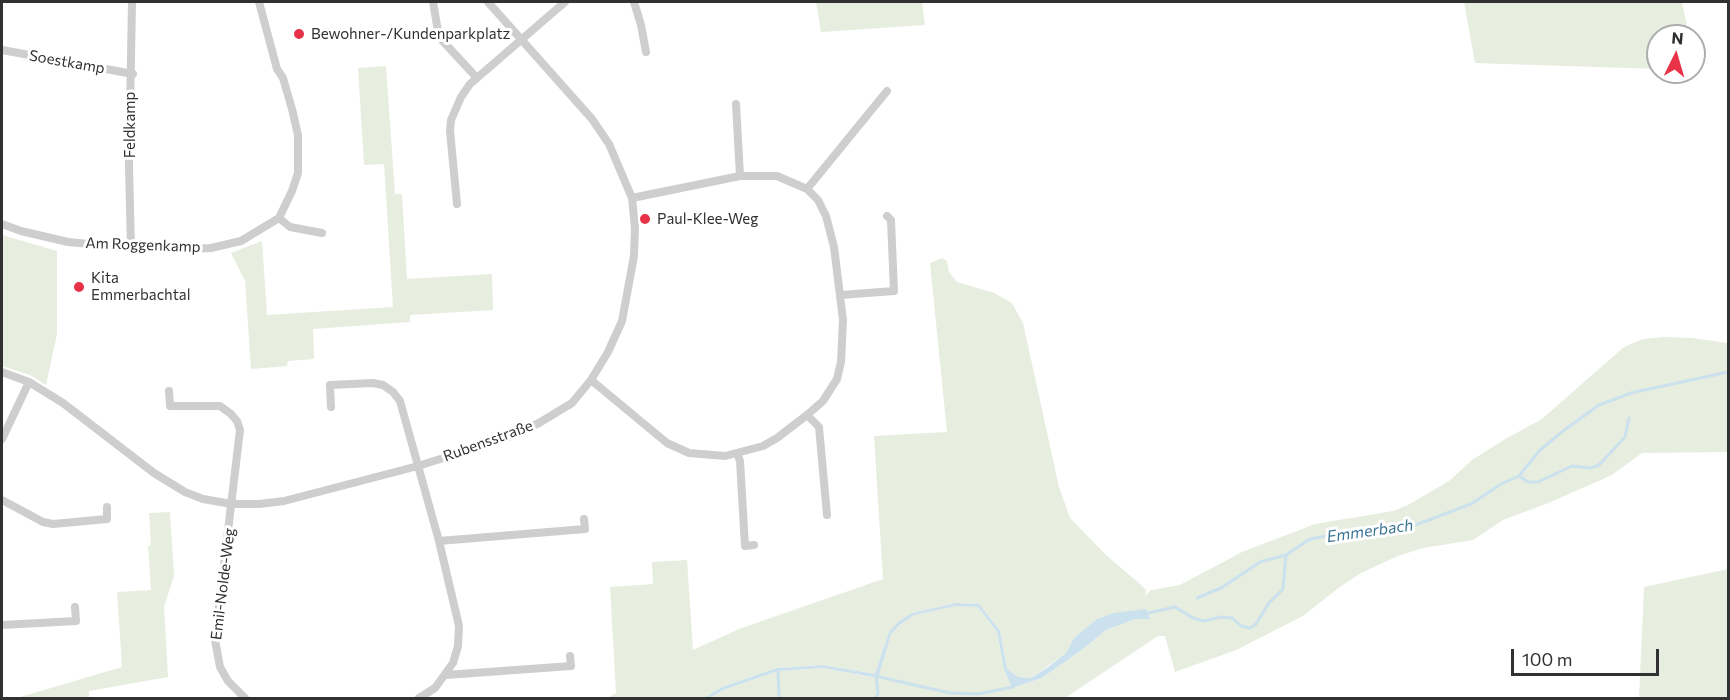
<!DOCTYPE html>
<meta charset="utf-8">
<style>
body{margin:0}
#map{position:relative;width:1730px;height:700px;overflow:hidden;background:#fff;font-family:Commissioner,sans-serif}
canvas{display:block}
.frame{position:absolute;inset:0;border:3px solid #313131;pointer-events:none}
.north{position:absolute;left:1646px;top:24px;width:60px;height:60px;box-sizing:border-box;background:#fff;border:2px solid #adadad;border-radius:50%;rotate:5deg;font-size:16px;font-weight:700;line-height:24px;text-align:center;color:#313131}
.north::after{content:'';display:block;margin:auto;width:21px;height:27px;background:#e83247;clip-path:polygon(50% 0,100% 100%,50% 72%,0 100%)}
.scale{position:absolute;left:1511px;top:649px;width:148px;height:27px;box-sizing:border-box;border:3px solid #313131;border-top:0;padding-left:8px;font-size:18px;line-height:21px;white-space:nowrap;color:#313131;-webkit-text-stroke:4px #fff;paint-order:stroke}
</style>
<div id="map">
<canvas width="1730" height="700"></canvas>
<div class="frame"></div>
<div class="north">N</div>
<div class="scale">100 m</div>
</div>
<script>
const context = document.querySelector('canvas').getContext('2d');
context.lineJoin = 'round';
function fill(path, color) { context.fillStyle = color; context.fill(path, 'evenodd'); }
const shape = rows => new Path2D(rows.map(r => 'M' + r).join(''));
function stroke(path, color, width, dash) { context.strokeStyle = color; context.lineWidth = width; context.lineCap = dash ? 'butt' : 'round'; context.setLineDash(dash || []); context.stroke(path); }
function write(font, color, halo, rows, align = 'center') {
  context.font = font + ' Commissioner,sans-serif'; context.lineWidth = 6; context.setLineDash([]); context.textBaseline = 'middle'; context.strokeStyle = halo; context.fillStyle = color; for (const [text, x, y, turn = 0] of rows) {
    context.save(); context.translate(x, y); context.rotate((+turn || 0) * Math.PI / 180); context.textAlign = isNaN(turn) ? turn : align; if (halo) context.strokeText(text, 0, 0); context.fillText(text, 0, 0); context.restore();
  }
}
const green = shape([
 [816,2,922,2,925,25,821,32],
 [1464,2,1682,2,1689,36,1658,36,1658,69,1475,63],
 [386,66,395,194,402,194,407,279,492,274,493,310,410,315,410,322,313,329,314,359,288,361,287,366,251,369,245,281,231,253,262,241,267,315,393,307,384,164,364,165,358,68],
 [2,235,57,251,57,334,46,385,30,375,2,366],
 [942,258,947,261,949,272,957,282,994,293,1012,303,1023,323,1059,487,1070,518,1107,556,1140,584,1146,590,1145,596,1151,590,1180,585,1242,552,1315,524,1393,511,1408,505,1449,481,1472,460,1507,438,1542,419,1624,347,1643,339,1665,337,1692,338,1728,343,1728,452,1642,453,1612,475,1546,504,1503,520,1473,540,1423,548,1398,556,1361,573,1337,589,1303,616,1236,650,1175,672,1165,636,1158,636,1065,698,709,698,723,690,778,671,823,668,893,681,878,675,891,633,913,615,956,606,978,607,997,632,1004,669,1012,688,1010,689,1012,688,1042,678,1083,649,1106,630,1136,619,1149,619,1146,610,1074,638,1066,653,1031,678,1018,677,1007,669,1000,631,979,604,956,603,912,613,889,632,875,674,823,665,777,668,722,687,704,698,607,698,616,693,610,587,653,584,652,562,687,560,693,650,739,629,883,579,874,436,947,432,930,263],
 [170,512,174,576,164,607,168,677,89,691,89,698,17,698,122,667,117,592,151,590,148,546,151,545,149,513],
 [1728,569,1728,698,1639,698,1644,587]
]);
const water = shape([
 [956,603,979,604,1000,631,1007,669,1018,677,1031,678,1048,667,1066,653,1074,638,1097,619,1114,613,1146,609,1150,619,1136,619,1106,630,1083,649,1042,678,1012,688,1004,669,997,632,978,607,956,606,914,615,900,625,891,634,878,678,823,668,778,671,723,690,709,698,704,698,722,687,777,668,823,665,875,674,889,632,898,622,912,613]
]);
const stream = shape([
 [1519,476,1528,482,1538,482,1572,466,1591,468,1599,465,1625,437,1629,418],
 [1197,598,1221,588,1260,562,1286,555],
 [1144,614,1175,607,1193,618,1204,621,1221,617,1232,618,1241,626,1250,628,1256,624,1269,603,1283,589,1286,555,1310,539,1337,534,1373,534,1410,527,1471,504,1501,484,1519,476,1540,450,1563,431,1599,405,1631,393,1728,372],
 [778,670,779,698],
 [875,676,950,693,978,694,1013,687],
 [876,698,878,693,876,676]
]);
const street = shape([
 [433,2,439,37,477,78],
 [634,2,641,25,646,52],
 [2,50,133,74],
 [736,104,740,176],
 [807,189,887,91],
 [457,204,450,131,451,120,461,97,470,84,565,2],
 [279,218,290,227,322,233],
 [2,224,21,231,68,242,131,248,189,249,211,248,241,241,279,218,292,191,298,173,298,135,292,109,283,78,277,69,259,2],
 [131,248,129,167,132,2],
 [841,295,894,291,891,220,887,216],
 [2,372,29,382,63,403,154,473,185,492,203,499,232,504,259,504,284,501,418,466,504,439,539,423,572,403,591,380,608,352,622,321,634,256,635,228,632,198,609,144,592,119,488,2],
 [591,380,667,443,689,453,725,456,763,446,777,438,807,415,823,401,837,379,841,362,843,320,834,247,826,216,818,200,807,189,777,176,740,176,632,198],
 [169,391,170,406,220,406,231,414,237,421,240,430,215,640,220,667,228,681,245,698],
 [331,407,330,385,373,383,383,385,393,392,400,401,439,541,459,626,458,646,453,663,435,688,419,698],
 [807,415,819,427,827,515],
 [2,439,29,382],
 [737,453,740,461,745,546,754,545],
 [2,500,43,522,53,524,107,519,107,507],
 [439,541,585,529,584,519],
 [2,625,76,621,75,607],
 [446,675,571,666,570,656]
]);
const markers = [
 [299,34,6,"#e83247"],
 [645,219,6,"#e83247"],
 [79,287,6,"#e83247"]
];
const poiNames = [
 ["Bewohner-/Kundenparkplatz",311,34],
 ["Paul-Klee-Weg",657,219],
 ["Kita",91,278],
 ["Emmerbachtal",91,295]
];
const streetNames = [
 ["Soestkamp",67,62,10],
 ["Feldkamp",130,125,-90],
 ["Am Roggenkamp",143,245,2],
 ["Rubensstraße",488,441,-20],
 ["Emil-Nolde-Weg",223,584,-83]
];
const waterNames = [
 ["Emmerbach",1370,531,-8]
];
fill(green, '#e7eddf');
fill(water, '#cbe1ed');
stroke(stream, '#cbe1ed', 3);
stroke(street, '#cecece', 8);
for (const [x, y, r, color] of markers) { const dot = new Path2D(); dot.arc(x, y, r, 0, 2 * Math.PI); context.fillStyle = color; context.fill(dot); stroke(dot, '#fff', 2); }
write('15px', '#313131', '#fff', poiNames, 'left');
write('15px', '#313131', '#fff', streetNames);
write('italic 16px', '#3c7695', '#fff', waterNames);
</script>
